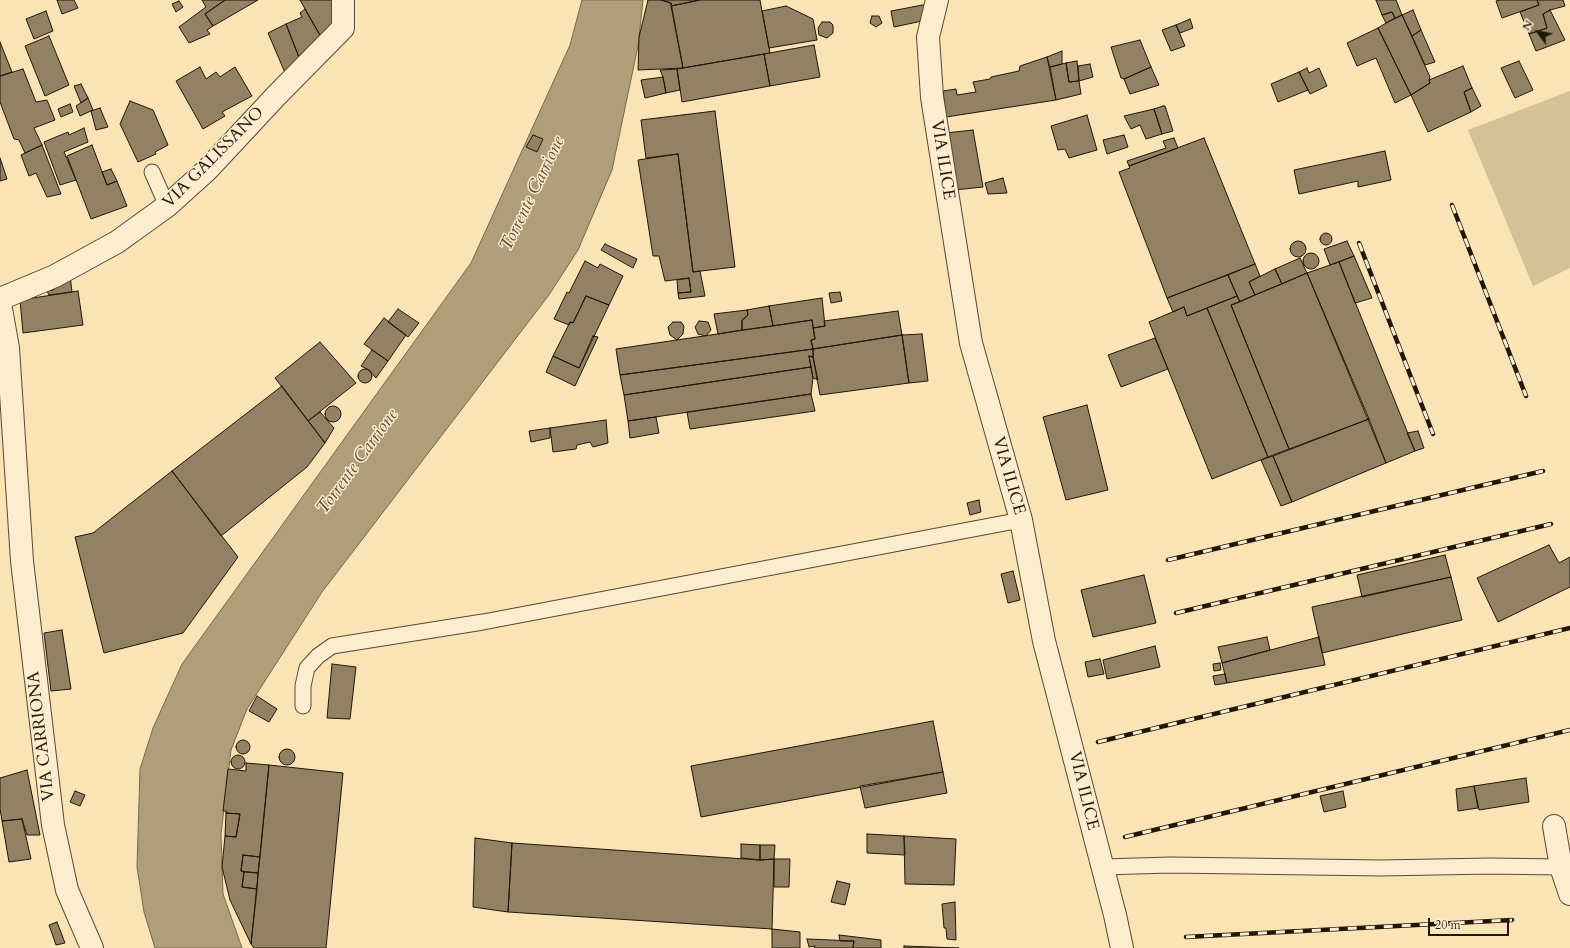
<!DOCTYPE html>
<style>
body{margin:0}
#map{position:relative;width:1570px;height:948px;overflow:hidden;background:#fae3b4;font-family:Cardo,serif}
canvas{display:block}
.north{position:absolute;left:1518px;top:12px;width:40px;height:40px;-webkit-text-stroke:3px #fcedce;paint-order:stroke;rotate:302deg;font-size:11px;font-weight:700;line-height:16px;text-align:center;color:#211709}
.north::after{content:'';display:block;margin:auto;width:14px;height:18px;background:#211709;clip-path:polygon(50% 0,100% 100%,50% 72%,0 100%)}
.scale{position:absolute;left:1428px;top:918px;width:81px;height:18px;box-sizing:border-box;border:2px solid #211709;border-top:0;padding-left:5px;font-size:12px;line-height:14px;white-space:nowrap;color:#211709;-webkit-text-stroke:3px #fcedce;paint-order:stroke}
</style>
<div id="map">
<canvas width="1570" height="948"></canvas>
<div class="north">N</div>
<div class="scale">20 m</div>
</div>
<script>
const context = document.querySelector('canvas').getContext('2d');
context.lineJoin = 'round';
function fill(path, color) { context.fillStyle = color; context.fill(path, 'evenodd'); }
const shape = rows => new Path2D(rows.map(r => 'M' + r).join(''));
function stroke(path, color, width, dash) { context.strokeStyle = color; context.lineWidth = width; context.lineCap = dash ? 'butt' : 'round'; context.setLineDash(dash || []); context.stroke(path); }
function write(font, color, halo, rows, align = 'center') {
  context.font = font + ' Cardo,serif'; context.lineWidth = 3; context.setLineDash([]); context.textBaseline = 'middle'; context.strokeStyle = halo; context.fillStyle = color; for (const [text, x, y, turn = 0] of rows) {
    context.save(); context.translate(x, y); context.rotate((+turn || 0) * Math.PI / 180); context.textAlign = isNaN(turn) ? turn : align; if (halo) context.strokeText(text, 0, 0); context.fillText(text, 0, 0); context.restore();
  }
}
const green = shape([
 [1570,91,1570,268,1533,286,1468,130]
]);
const water = shape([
 [582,0,643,0,638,46,612,170,578,250,549,295,322,592,247,709,231,750,221,834,223,894,242,948,155,948,144,912,137,867,140,769,153,728,182,664,471,263,570,45,582,0]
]);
const building = shape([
 [57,0,74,0,78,8,62,14,57,0],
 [202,0,225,0,205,14,213,26,207,30,210,34,189,43,179,27,206,7,202,0],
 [225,0,258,0,213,26,205,14,225,0],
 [300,0,332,0,333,24,321,37,300,0],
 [648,0,661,0,671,3,683,68,638,70,639,37,648,0],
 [661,0,700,0,671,6,671,3,661,0],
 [700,0,760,0,770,53,683,68,671,6,700,0],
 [1376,0,1396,0,1402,15,1395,18,1392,12,1382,15,1376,0],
 [1499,0,1537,0,1539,5,1502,18,1496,1,1499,0],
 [1537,0,1563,0,1565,6,1550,10,1543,14,1547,28,1529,34,1520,12,1539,5,1537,0],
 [179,1,183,7,176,12,172,4,179,1],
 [928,4,922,21,894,27,891,11,928,4],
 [786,6,813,19,817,40,769,48,762,11,786,6],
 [305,9,321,37,300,60,286,24,302,17,300,13,305,9],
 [1413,10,1421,30,1412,36,1402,15,1413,10],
 [1550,10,1565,40,1536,51,1529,34,1547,28,1543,14,1550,10],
 [46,11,53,31,34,39,26,19,46,11],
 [1392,12,1395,18,1386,23,1382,15,1392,12],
 [1402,15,1430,77,1429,80,1430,83,1411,95,1378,28,1386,23,1402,15],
 [872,16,879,16,882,23,876,27,870,23,872,16],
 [1190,19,1193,28,1180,33,1176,25,1190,19],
 [822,22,830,22,833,25,833,33,827,38,819,35,818,28,822,22],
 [286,24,300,60,286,75,268,33,286,24],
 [1176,25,1185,46,1171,51,1162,30,1176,25],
 [1378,28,1411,95,1395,103,1376,58,1357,66,1347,43,1378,28],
 [1421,30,1435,62,1425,65,1412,36,1421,30],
 [49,36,69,85,45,96,25,46,49,36],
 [1140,40,1151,67,1124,79,1121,78,1111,47,1140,40],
 [0,42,12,72,0,76,0,42],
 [814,45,820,77,770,86,764,54,814,45],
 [1062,51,1062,64,1050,67,1047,57,1062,51],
 [764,54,770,86,682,102,677,69,764,54],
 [1047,57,1056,100,946,117,943,91,956,89,957,95,976,92,973,82,990,79,991,77,1019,71,1020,66,1047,57],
 [1077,61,1079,81,1069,82,1066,63,1077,61],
 [1519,61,1533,90,1515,98,1501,68,1519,61],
 [1066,63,1069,82,1079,81,1081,94,1056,100,1050,67,1066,63],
 [1090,64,1093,77,1079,81,1078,66,1090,64],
 [1463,66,1472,88,1464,92,1471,112,1428,132,1411,95,1430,83,1429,80,1463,66],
 [200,67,206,79,216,72,220,77,235,67,252,96,222,112,225,116,203,129,176,81,200,67],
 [1151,67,1159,85,1130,94,1124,79,1151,67],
 [1307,68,1309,73,1319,68,1327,86,1310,94,1299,72,1307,68],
 [23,69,36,102,47,100,55,120,34,128,42,145,25,153,19,140,14,139,0,102,0,76,23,69],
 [677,69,680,90,666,93,663,77,660,70,677,69],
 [1299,72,1308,90,1278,102,1271,84,1299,72],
 [663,77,666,93,645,98,641,80,663,77],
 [81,84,88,98,81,103,74,86,81,84],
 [1472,88,1481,106,1471,112,1464,92,1472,88],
 [88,98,93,110,80,116,76,106,88,98],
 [130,101,153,110,168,145,155,152,156,154,138,162,120,124,130,101],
 [70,104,73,112,61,117,58,109,70,104],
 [1163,106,1165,106,1173,131,1162,134,1154,109,1163,106],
 [100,108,108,127,96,130,91,111,100,108],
 [1154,109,1162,134,1146,139,1140,125,1131,129,1124,116,1154,109],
 [715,111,735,267,693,272,678,154,646,158,641,120,715,111],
 [1087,115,1097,150,1069,158,1065,149,1058,150,1051,126,1087,115],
 [84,128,88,142,64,152,76,180,60,185,44,142,68,132,69,135,84,128],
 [973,130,983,187,954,190,946,133,973,130],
 [533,135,543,139,537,152,526,147,533,135],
 [1124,135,1128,147,1107,154,1103,140,1124,135],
 [1174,138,1178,148,1129,166,1127,161,1166,148,1163,141,1174,138],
 [1204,138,1255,264,1167,298,1119,172,1130,168,1129,166,1204,138],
 [42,145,61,194,47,197,36,173,29,176,21,155,42,145],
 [92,145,107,185,117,181,127,206,91,219,67,156,92,145],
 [1385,151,1391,180,1358,187,1358,181,1299,194,1294,170,1385,151],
 [678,154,693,272,700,271,705,296,679,299,678,293,691,292,689,278,665,281,659,256,653,256,638,160,678,154],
 [0,158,7,179,0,181,0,158],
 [111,169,117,181,107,185,102,172,111,169],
 [1003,178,1007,193,988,194,985,183,1003,178],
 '1320 239a6 6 0 1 1 12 0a6 6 0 1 1-12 0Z',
 [1347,241,1354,256,1330,265,1324,249,1347,241],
 '1290 249a8 8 0 1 1 16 0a8 8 0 1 1-16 0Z',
 [605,244,637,259,633,268,601,250,605,244],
 '1303 261a8 8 0 1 1 16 0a8 8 0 1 1-16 0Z',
 [1354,256,1372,298,1355,303,1339,262,1354,256],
 [1300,258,1307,273,1282,284,1275,269,1300,258],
 [585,261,598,268,600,264,623,276,609,305,586,296,573,323,570,322,569,325,554,319,567,292,569,293,585,261],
 [1339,262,1415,451,1386,463,1307,273,1339,262],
 [1255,264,1260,276,1249,282,1255,295,1240,302,1228,275,1255,264],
 [1275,269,1282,284,1255,295,1249,282,1275,269],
 [1307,273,1369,419,1289,449,1231,305,1307,273],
 [70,275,72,292,49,295,47,291,53,290,70,275],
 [1228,275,1237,296,1187,316,1184,307,1173,312,1167,298,1228,275],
 [689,278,691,292,678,293,677,280,689,278],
 [78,291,83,325,23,333,20,300,78,291],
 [840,292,842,301,831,303,829,293,840,292],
 [586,296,609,305,579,368,553,356,570,322,573,323,586,296],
 [1237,296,1240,302,1231,305,1289,449,1268,457,1207,308,1237,296],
 [822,298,825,326,813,328,812,320,773,326,769,306,822,298],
 [769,306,773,326,742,330,742,320,748,315,747,310,769,306],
 [1184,307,1187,316,1207,308,1268,457,1212,479,1149,322,1184,307],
 [398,309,419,323,408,337,388,322,398,309],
 [747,310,748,315,742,320,742,330,718,334,714,314,747,310],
 [898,311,902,335,813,349,811,340,815,339,813,328,825,326,824,321,898,311],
 [384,318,406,335,388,361,364,344,384,318],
 [812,320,815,339,811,340,813,349,620,375,616,349,812,320],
 [699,321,708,322,711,330,706,336,698,334,695,327,699,321],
 [673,322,681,322,684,326,683,334,677,340,670,335,668,327,673,322],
 [922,334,928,381,909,383,902,335,922,334],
 [902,335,909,383,820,395,813,357,813,349,902,335],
 [593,336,598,337,575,386,546,372,553,356,579,368,593,336],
 [1155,338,1168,369,1121,387,1108,355,1155,338],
 [320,342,356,383,308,421,275,378,320,342],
 [813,349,813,357,809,356,811,367,624,395,620,375,813,349],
 [372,350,388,361,376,378,369,370,361,366,372,350],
 [809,356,813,357,818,380,813,378,809,356],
 [811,367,813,378,811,394,628,421,624,395,811,367],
 '358 376a7 7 0 1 1 14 0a7 7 0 1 1-14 0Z',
 [282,386,325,443,307,467,221,536,172,471,282,386],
 [811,394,815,411,690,429,687,412,811,394],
 [1087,405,1108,490,1066,500,1043,417,1087,405],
 '325 414a8 8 0 1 1 16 0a8 8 0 1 1-16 0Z',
 [320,412,334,428,325,443,308,421,320,412],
 [656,417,659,433,630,438,628,421,656,417],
 [1369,419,1386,463,1292,502,1273,456,1369,419],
 [606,420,608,443,593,447,590,442,577,445,576,449,553,452,550,428,606,420],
 [550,428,550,438,531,442,529,431,550,428],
 [1418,431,1424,448,1415,451,1407,433,1418,431],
 [1273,456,1292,502,1281,506,1261,460,1273,456],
 [172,471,238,557,183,633,104,653,75,537,93,533,172,471],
 [979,500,981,512,970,515,967,503,979,500],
 [1549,545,1559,563,1570,557,1570,587,1498,622,1477,578,1549,545],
 [1445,555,1451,577,1362,597,1357,575,1445,555],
 [1013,571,1020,600,1008,603,1001,574,1013,571],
 [1144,575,1156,623,1093,637,1081,590,1144,575],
 [1451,577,1462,620,1322,653,1312,607,1451,577],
 [62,630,71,689,51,691,44,633,62,630],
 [1267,637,1270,650,1222,663,1218,647,1267,637],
 [1319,637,1325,665,1227,683,1222,663,1319,637],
 [1155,646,1160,667,1107,679,1103,660,1155,646],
 [1100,659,1104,674,1088,677,1085,662,1100,659],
 [1220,663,1221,670,1214,671,1213,664,1220,663],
 [332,664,356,667,350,719,327,718,332,664],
 [1225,674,1227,683,1215,685,1213,676,1225,674],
 [257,696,277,709,269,722,249,711,257,696],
 [933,721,943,772,701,817,691,766,933,721],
 '236 747a7 7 0 1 1 14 0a7 7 0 1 1-14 0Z',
 '279 757a8 8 0 1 1 16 0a8 8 0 1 1-16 0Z',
 '231 762a7 7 0 1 1 14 0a7 7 0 1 1-14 0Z',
 [246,763,269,765,260,857,243,855,241,871,244,872,242,887,257,889,251,944,230,900,222,867,225,836,236,837,240,814,226,813,226,811,223,811,228,769,246,771,246,763],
 [269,765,343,773,326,948,254,948,251,944,269,765],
 [27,770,40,835,27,835,22,819,2,821,0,809,0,778,27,770],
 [943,772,947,793,865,808,860,786,943,772],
 [1526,778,1529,802,1479,810,1474,786,1526,778],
 [1474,786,1478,808,1458,811,1456,789,1474,786],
 [75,791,85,795,80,806,70,802,75,791],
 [1343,791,1346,807,1324,812,1320,796,1343,791],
 [226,813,240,814,236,837,225,836,226,813],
 [22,819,31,859,9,862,2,821,22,819],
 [867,834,904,836,905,855,867,853,867,834],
 [904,836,956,839,954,885,905,884,904,836],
 [475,838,512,843,508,912,473,907,475,838],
 [512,843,760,860,774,859,772,929,508,912,512,843],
 [741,844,760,845,760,860,741,858,741,844],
 [760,845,775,845,774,859,760,860,760,845],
 [243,855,260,857,258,873,241,871,243,855],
 [774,859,790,859,789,887,774,887,774,859],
 [244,872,258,873,257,889,242,887,244,872],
 [837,881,850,884,845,905,831,902,837,881],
 [955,902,956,940,947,939,946,928,944,928,942,904,955,902],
 [57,922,65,943,56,945,49,925,57,922],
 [772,929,800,932,800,948,772,948,772,929],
 [839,935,881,940,881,948,853,948,854,941,840,941,839,935],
 [807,939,854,941,853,948,814,948,815,946,809,947,807,939],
 [904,946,959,948,904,948,904,946]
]);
const lane = shape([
 [152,172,167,206],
 [303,706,303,686,307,668,318,656,332,646,483,622,1021,520],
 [1102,867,1171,865,1381,868,1490,866,1561,867]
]);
const street = shape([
 [937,0,928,37,932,97,971,343,1021,520,1044,641,1115,915,1122,948],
 [0,299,55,276,117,242,167,206,207,170,276,96,343,28,343,0],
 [0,303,8,348,22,561,53,825,67,890,92,948],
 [1554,826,1561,867,1570,894]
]);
const rail = shape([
 [1452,205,1526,396],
 [1359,243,1433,434],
 [1168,560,1543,471],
 [1176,613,1551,524],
 [1098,742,1570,628],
 [1125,837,1570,730],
 [1186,937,1512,920]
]);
const streetNames = [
 ["VIA GALISSANO",214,158,-45],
 ["VIA ILICE",942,160,81],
 ["VIA ILICE",1008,476,74],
 ["VIA CARRIONA",42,736,-97],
 ["VIA ILICE",1083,791,76]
];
const waterNames = [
 ["Torrente Carrione",533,194,-64],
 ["Torrente Carrione",358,462,-54]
];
fill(green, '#d5c097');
fill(water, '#b09e7a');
stroke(water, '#77684d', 1);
fill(building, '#928162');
stroke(building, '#211709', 1);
stroke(lane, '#574a34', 17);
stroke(street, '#574a34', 24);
stroke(lane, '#fcedce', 15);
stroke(street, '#fcedce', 22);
stroke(rail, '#211709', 4.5);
stroke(rail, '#fcedce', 3, [9]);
write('17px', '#211709', '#fcedce', streetNames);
write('italic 18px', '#5a4d36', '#fcedce', waterNames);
</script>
